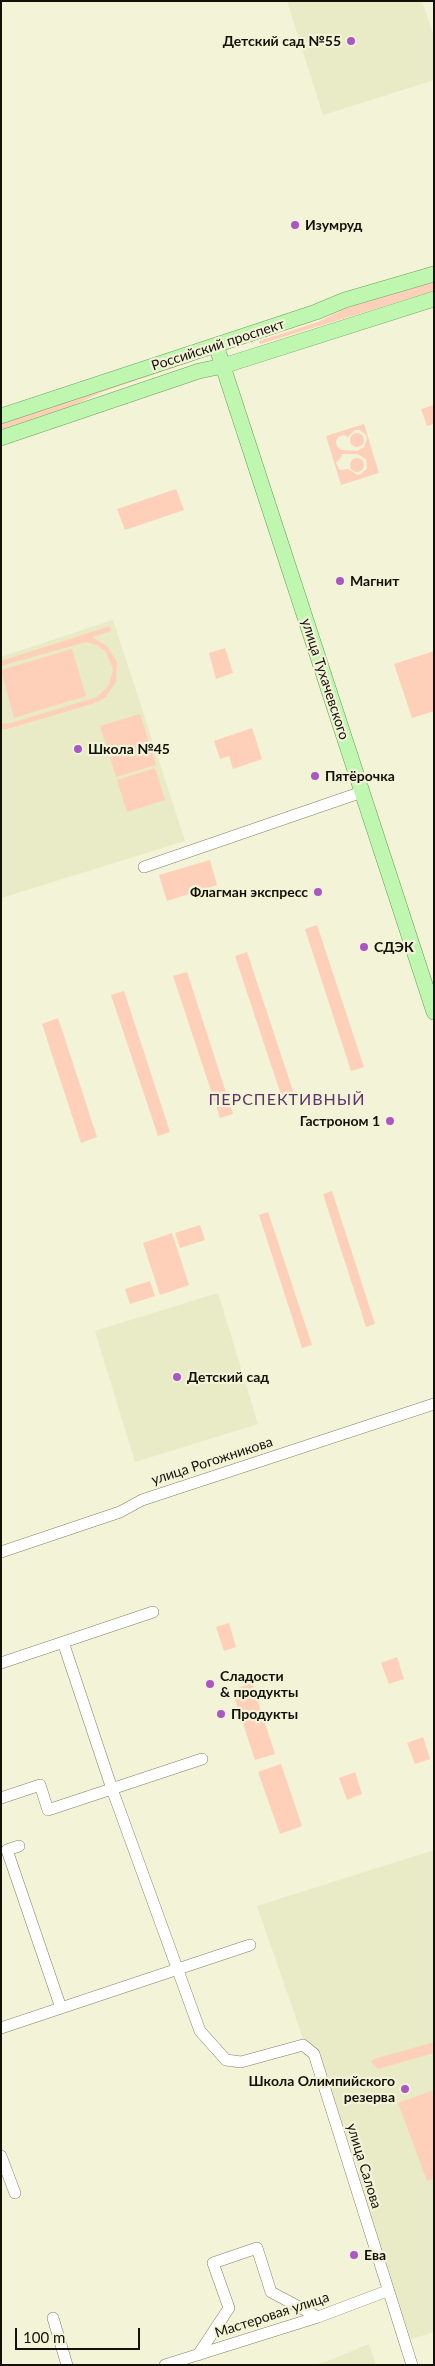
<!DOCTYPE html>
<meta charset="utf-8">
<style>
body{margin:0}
#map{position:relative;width:435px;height:2366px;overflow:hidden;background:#f2f3d7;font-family:Lato,sans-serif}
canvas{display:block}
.frame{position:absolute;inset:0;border:2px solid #111108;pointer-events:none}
.scale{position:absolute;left:15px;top:2328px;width:125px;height:22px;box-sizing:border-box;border:2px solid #111108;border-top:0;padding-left:6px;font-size:15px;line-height:18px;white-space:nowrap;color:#111108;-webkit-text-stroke:4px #f2f3d7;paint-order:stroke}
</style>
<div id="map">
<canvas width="435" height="2366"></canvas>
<div class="frame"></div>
<div class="scale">100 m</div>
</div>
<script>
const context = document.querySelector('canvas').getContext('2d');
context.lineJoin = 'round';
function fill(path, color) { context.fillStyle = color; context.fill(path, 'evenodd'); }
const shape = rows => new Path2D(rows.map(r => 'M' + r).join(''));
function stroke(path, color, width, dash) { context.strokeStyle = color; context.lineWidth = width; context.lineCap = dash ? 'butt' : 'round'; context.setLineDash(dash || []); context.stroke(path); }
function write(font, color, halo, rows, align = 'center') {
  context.font = font + ' Lato,sans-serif'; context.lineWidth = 4.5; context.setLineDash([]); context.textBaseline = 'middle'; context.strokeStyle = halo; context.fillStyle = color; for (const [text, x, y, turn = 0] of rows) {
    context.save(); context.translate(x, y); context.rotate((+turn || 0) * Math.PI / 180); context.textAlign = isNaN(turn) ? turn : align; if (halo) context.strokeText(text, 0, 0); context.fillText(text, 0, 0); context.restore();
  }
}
const built = shape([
 [287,1,422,1,434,37,434,80,323,115],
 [113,620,185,841,1,898,1,657],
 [218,1293,258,1424,135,1462,95,1331],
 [434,1850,434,2332,408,2340,357,2179,358,2167,314,2048,304,2041,257,1906],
 [369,2344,376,2365,313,2365,330,2360]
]);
const green = shape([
 [434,282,434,291,260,344,259,341,318,322,347,308],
 [192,357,194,361,102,392,72,406,1,430,1,421],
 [434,405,434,426,433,424,427,426,421,409],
 [364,424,379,473,341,485,326,436],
 [355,430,360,430,366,435,367,439,364,447,357,451,342,450,337,447,336,441,339,436,344,435,348,437],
 [341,454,357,454,363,457,366,460,367,468,361,474,357,475,348,469,340,470,336,463,342,456],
 '350 440a7 7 0 1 1 14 0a7 7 0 1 1-14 0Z',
 '350 465a7 7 0 1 1 14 0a7 7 0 1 1-14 0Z',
 [176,489,184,510,125,530,117,509],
 [110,626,111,631,92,637,107,646,117,662,116,682,105,698,92,704,7,729,1,729,1,724,11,723,97,697,109,685,113,669,106,652,97,645,86,642,1,666,1,661],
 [225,648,233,673,216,679,209,653],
 [72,649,86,696,14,718,1,670],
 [434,651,434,711,412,718,394,664],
 [140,714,156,765,116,777,100,726],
 [252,728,262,759,233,769,229,756,220,759,214,741],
 [155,768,165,800,127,812,117,780],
 [210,860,217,885,167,901,159,875],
 [317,925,364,1067,351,1071,305,929],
 [247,952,294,1094,282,1098,235,956],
 [187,972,233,1114,220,1118,173,976],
 [124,991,170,1132,158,1136,111,995],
 [58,1018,97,1137,81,1143,42,1024],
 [332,1191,375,1324,366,1327,323,1194],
 [268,1212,312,1345,302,1348,259,1215],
 [200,1225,205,1240,180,1248,175,1233],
 [172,1233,189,1285,160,1295,143,1243],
 [150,1281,155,1296,130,1304,125,1289],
 [229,1623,236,1647,224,1651,216,1627],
 [397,1657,404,1679,389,1684,381,1663],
 [252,1683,275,1754,255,1760,232,1690],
 [423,1737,430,1759,415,1764,407,1743],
 [281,1764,302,1826,280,1834,258,1772],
 [355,1772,362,1794,347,1800,339,1778],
 [434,2042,434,2053,378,2069,371,2062,374,2059],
 [434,2090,434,2178,427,2181,398,2103]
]);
const minor = shape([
 [144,867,362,792],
 [1,1552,120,1512,142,1500,434,1404],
 [63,1642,112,1789,200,2031,226,2060,241,2062,303,2045,314,2054,412,2365],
 [1,1663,153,1612],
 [1,1798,40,1785,48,1810,202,1759],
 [19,1846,7,1850,61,2008],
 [1,2028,250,1945],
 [1,2156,15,2193],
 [53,2318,67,2365],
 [198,2355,229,2308,213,2263,257,2248,271,2292,318,2317],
 [165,2365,318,2317,387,2291]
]);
const major = shape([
 [216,345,434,1012],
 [1,416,316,312,345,300,434,274],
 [1,438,199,371,223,366,434,299]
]);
const markers = [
 [351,41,5,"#aa56c5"],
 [295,225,5,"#aa56c5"],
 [340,581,5,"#aa56c5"],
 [78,749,5,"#aa56c5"],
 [315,776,5,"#aa56c5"],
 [318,892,5,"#aa56c5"],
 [364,947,5,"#aa56c5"],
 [390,1121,5,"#aa56c5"],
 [177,1377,5,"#aa56c5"],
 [210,1684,5,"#aa56c5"],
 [221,1714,5,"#aa56c5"],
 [405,2089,5,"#aa56c5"],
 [354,2255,5,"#aa56c5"]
];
const poiNames = [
 ["Детский сад №55",341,41,"right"],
 ["Изумруд",305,225],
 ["Магнит",350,581],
 ["Школа №45",88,749],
 ["Пятёрочка",325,776],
 ["Флагман экспресс",308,892,"right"],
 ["СДЭК",374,947],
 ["Гастроном 1",380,1121,"right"],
 ["Детский сад",187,1377],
 ["Сладости",220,1676],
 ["& продукты",220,1692],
 ["Продукты",231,1714],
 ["Школа Олимпийского",395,2081,"right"],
 ["резерва",395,2097,"right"],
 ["Ева",364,2255]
];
const streetNames = [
 ["Российский проспект",218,345,-18],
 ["улица Тухачевского",325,679,72],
 ["улица Рогожникова",212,1461,-18],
 ["улица Салова",364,2166,73],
 ["Мастеровая улица",272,2315,-18]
];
const quarterNames = [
 ["ПЕРСПЕКТИВНЫЙ",287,1100]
];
fill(built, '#e9eac6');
fill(green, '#fed0b9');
stroke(minor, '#7f8067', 12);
stroke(major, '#67a353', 16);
stroke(minor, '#fff', 11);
stroke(major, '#c0f7b0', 15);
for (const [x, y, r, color] of markers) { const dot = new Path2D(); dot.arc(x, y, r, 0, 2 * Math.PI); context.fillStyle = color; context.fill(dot); stroke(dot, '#f2f3d7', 2); }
write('bold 14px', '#111108', '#f2f3d7', poiNames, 'left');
write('14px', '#111108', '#f2f3d7', streetNames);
context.letterSpacing = '1px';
write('16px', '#5d346a', '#f2f3d7', quarterNames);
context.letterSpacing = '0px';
</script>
